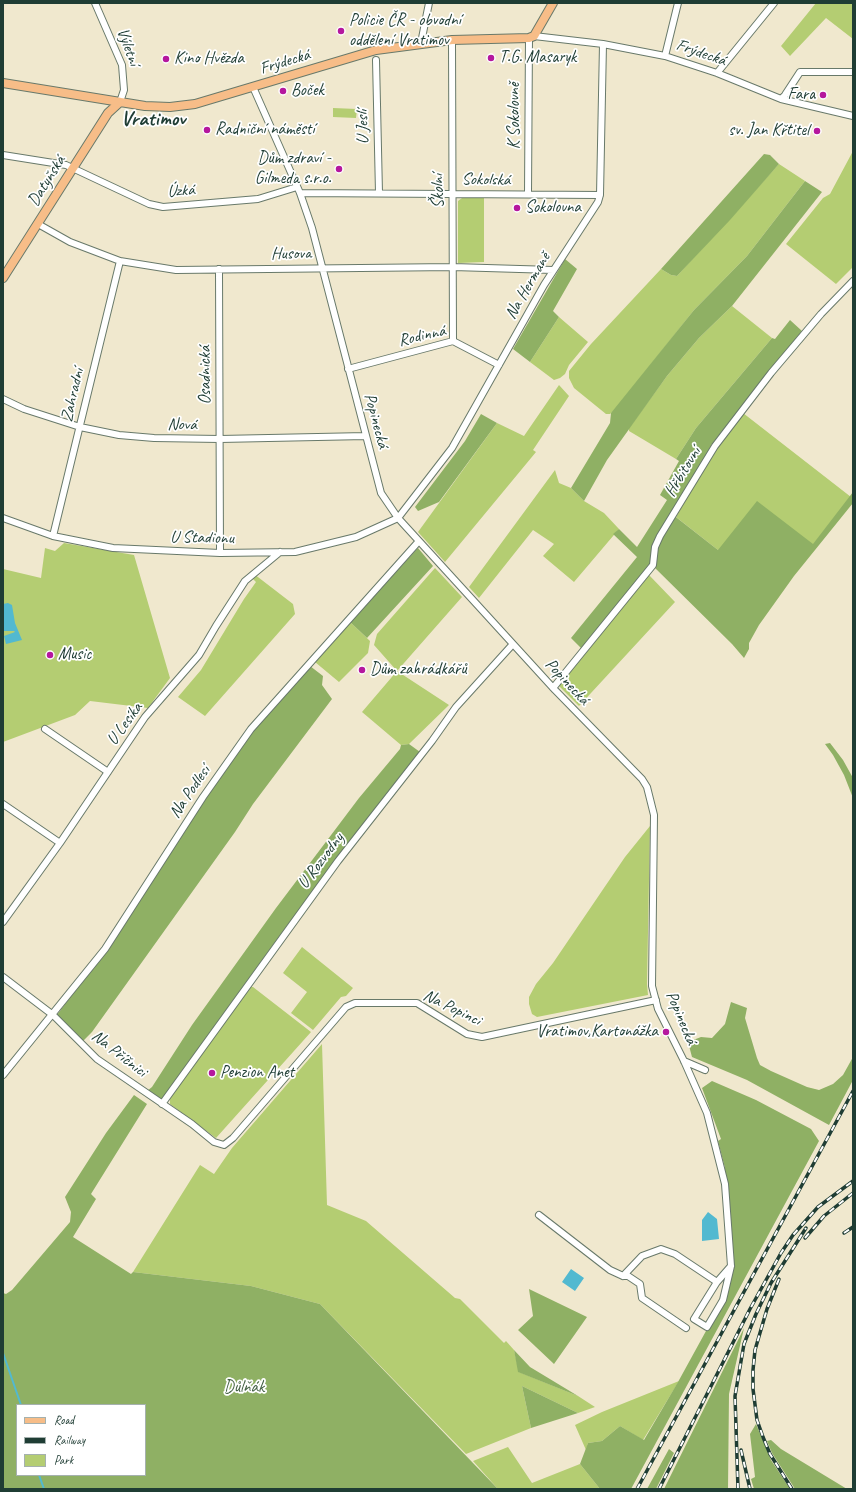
<!DOCTYPE html>
<meta charset="utf-8">
<style>
body{margin:0}
#map{position:relative;width:856px;height:1492px;overflow:hidden;background:#f0e8ce;font-family:Caveat,sans-serif}
canvas{display:block}
.frame{position:absolute;inset:0;border:4px solid #1f3d34;pointer-events:none}
.legend{position:absolute;left:16px;top:1404px;width:130px;height:72px;box-sizing:border-box;background:#fff;border:1px solid #a5b1ae;margin:0;padding:5px 7px;list-style:none;font-size:12px;color:#1f3d34}
.legend li{display:flex;align-items:center;gap:8px;height:20px}
.legend b{width:20px;border:1px solid #a5b1ae}
</style>
<div id="map">
<canvas width="856" height="1492"></canvas>
<div class="frame"></div>
<ul class="legend">
<li><b style="height:5px;background:#f7bd88"></b>Road</li>
<li><b style="height:5px;background:#1f3d34"></b>Railway</li>
<li><b style="height:11px;background:#b4cd72"></b>Park</li>
</ul>
</div>
<script>
const context = document.querySelector('canvas').getContext('2d');
context.lineJoin = 'round';
function fill(path, color) { context.fillStyle = color; context.fill(path, 'evenodd'); }
const shape = rows => new Path2D(rows.map(r => 'M' + r).join(''));
function stroke(path, color, width, dash) { context.strokeStyle = color; context.lineWidth = width; context.lineCap = dash ? 'butt' : 'round'; context.setLineDash(dash || []); context.stroke(path); }
function write(font, color, halo, rows, align = 'center') {
  context.font = font + ' Caveat,sans-serif'; context.lineWidth = 3.5; context.setLineDash([]); context.textBaseline = 'middle'; context.strokeStyle = halo; context.fillStyle = color; for (const [text, x, y, turn = 0] of rows) {
    context.save(); context.translate(x, y); context.rotate((+turn || 0) * Math.PI / 180); context.textAlign = isNaN(turn) ? turn : align; if (halo) context.strokeText(text, 0, 0); context.fillText(text, 0, 0); context.restore();
  }
}
const green = shape([
 [816,3,853,3,853,39,826,18,790,56,781,46],
 [333,108,357,109,356,118,333,117],
 [853,151,853,267,836,284,786,244,823,198,830,194],
 [779,164,805,181,747,256,694,310,615,410,610,414,606,414,574,388,569,378,569,371,591,344,661,269,671,275,677,276],
 [462,198,484,198,484,262,458,263,458,201],
 [732,306,772,338,696,428,676,459,629,431,629,428,667,376,699,338],
 [559,317,588,342,569,365,565,374,560,378,554,380,530,362],
 [559,385,569,396,533,450,536,452,445,562,418,532,497,423,524,436],
 [743,413,851,497,813,545,718,550,676,517,716,447],
 [555,470,559,483,571,488,584,501,604,513,619,529,574,582,543,556,554,544,533,530,479,598,469,587],
 [64,543,134,555,170,678,148,708,90,701,75,715,3,742,3,569,41,578,45,548,55,551],
 [435,568,462,597,397,671,449,705,409,744,401,745,362,712,397,671,374,645,377,634],
 [254,574,293,604,295,614,205,716,178,697,201,670,244,599,256,582,251,577],
 [649,575,675,602,579,706,559,686],
 [350,622,370,641,368,653,339,682,315,662],
 [650,826,647,984,648,995,537,1017,532,1014,529,1004,529,997,536,984,553,963,625,857],
 [302,947,353,988,346,996,341,997,313,1030,291,1013,307,992,283,973],
 [248,987,253,987,311,1032,216,1138,170,1104,170,1098],
 [322,1044,327,1205,366,1221,455,1298,460,1299,504,1343,506,1341,514,1350,519,1372,578,1396,595,1407,578,1413,522,1386,531,1428,466,1454,320,1304,251,1286,133,1272,200,1165,214,1174,232,1148],
 [679,1381,643,1440,620,1426,602,1441,588,1443,586,1450,575,1425,602,1412],
 [508,1447,532,1483,580,1464,600,1489,498,1489,473,1461]
]);
const forest = shape([
 [764,154,770,155,779,164,730,220,677,276,671,275,661,269],
 [805,181,822,192,732,306,699,338,667,376,607,460,584,501,571,488,610,423,611,413,694,310,747,256],
 [565,259,577,269,553,311,559,317,530,362,513,349],
 [790,320,802,331,712,444,672,514,718,550,757,501,813,544,853,492,853,503,794,576,759,625,749,643,749,649,744,658,732,644,654,567,583,650,571,638,637,557,613,534,619,529,637,547,667,500,660,495,679,461,676,459,696,428,772,338,775,339],
 [481,414,497,423,439,502,418,511,415,507,465,441],
 [418,548,433,566,367,638,350,622],
 [310,666,323,676,322,685,332,699,253,804,235,832,92,1032,83,1041,57,1015,104,951,223,773,251,734],
 [830,743,843,760,853,778,853,798,844,775,833,755,825,744],
 [409,744,420,752,283,931,162,1099,148,1092,147,1091,152,1087,192,1025,276,908,359,798,400,749,401,745],
 [731,1002,747,1008,745,1018,757,1058,760,1065,771,1071,807,1087,819,1090,833,1084,843,1075,853,1057,853,1080,829,1125,747,1080,692,1057,688,1042,701,1037,712,1038,725,1024],
 [712,1081,756,1100,811,1129,819,1141,631,1489,600,1489,580,1464,588,1443,602,1441,620,1426,644,1440,678,1382,723,1300,731,1266,722,1172,725,1168,718,1141,721,1139,702,1088],
 [134,1095,147,1104,91,1194,96,1199,73,1237,131,1274,133,1272,251,1286,320,1304,498,1489,3,1489,3,1293,6,1294,12,1290,70,1222,71,1212,65,1197,106,1133],
 [17,1405,145,1405,145,1475,17,1475],
 [529,1289,587,1317,554,1364,518,1330,533,1316],
 [744,1328,729,1394,728,1489,664,1489],
 [514,1350,530,1367,578,1396,518,1372],
 [522,1386,578,1413,531,1428],
 [756,1424,771,1460,790,1489,754,1489,751,1479,755,1477,750,1434],
 [771,1440,781,1449,847,1489,795,1489,772,1453,767,1441],
 [669,1449,674,1453,656,1489,647,1489]
]);
const water = shape([
 [8,603,12,605,15,623,22,640,6,644,4,636,15,632,14,631,3,631,3,604],
 [708,1212,717,1219,719,1239,702,1241,702,1220],
 [571,1269,584,1278,575,1291,562,1282]
]);
const stream = shape([
 [3,1353,21,1405],
 [39,1475,44,1489]
]);
const minor = shape([
 [95,3,122,65,124,90,120,102],
 [534,36,603,44,665,56,717,73,781,99,853,116],
 [452,40,453,341],
 [421,43,429,3],
 [665,56,678,3],
 [376,60,379,193],
 [717,73,774,3],
 [253,87,300,193,312,228,381,493,398,518,555,690,642,779,647,787,654,815,652,986,658,1009,684,1061,707,1113,725,1184,731,1266,723,1300,707,1327,694,1319,717,1282,731,1266],
 [781,99,785,95,800,72,853,72],
 [3,155,66,165,149,204,163,207,258,199,297,187],
 [300,193,600,195],
 [528,194,529,38],
 [38,224,70,242,120,261,176,270,453,267,553,270],
 [219,269,220,553],
 [348,369,453,341,499,365],
 [3,399,24,409,80,427,119,435,154,438,220,439,366,436],
 [3,518,53,536,113,548,220,553,295,552,356,537,398,518,452,448,544,285,598,202,600,195,603,44],
 [53,536,120,261],
 [553,688,653,565,655,547,660,536,715,446,771,373,821,314,853,281],
 [45,729,108,772],
 [3,804,60,843],
 [3,922,60,843,145,717,199,655,216,626,245,581,280,552],
 [3,977,53,1015,97,1059,192,1124,214,1142,224,1145,233,1138,346,1007,355,1003,417,1003,467,1034,482,1037,656,1000],
 [684,1061,705,1070],
 [3,1075,105,949,203,797,251,729,419,541],
 [162,1104,338,861,432,741,456,707,513,644],
 [539,1215,610,1270,623,1276,628,1276,640,1284,642,1298,686,1328],
 [623,1276,642,1256,661,1249,675,1254,717,1282]
]);
const major = shape([
 [3,83,145,106,170,107,195,104,376,50,452,40,529,38,534,36,553,3],
 [3,278,108,113,120,102]
]);
const rail = shape([
 [844,1233,853,1227],
 [805,1238,824,1216,853,1193],
 [779,1279,767,1309,755,1350,753,1370,753,1389,757,1420,763,1437,770,1454,792,1489],
 [741,1450,750,1489],
 [637,1489,853,1091],
 [659,1489,750,1309,781,1253,793,1235,818,1207,853,1181],
 [738,1489,735,1396,744,1344,756,1314,771,1283,806,1228]
]);
const markers = [
 [341,31,4,"#b5179e"],
 [491,58,4,"#b5179e"],
 [166,59,4,"#b5179e"],
 [283,91,4,"#b5179e"],
 [823,95,4,"#b5179e"],
 [207,130,4,"#b5179e"],
 [817,131,4,"#b5179e"],
 [339,169,4,"#b5179e"],
 [517,208,4,"#b5179e"],
 [50,655,4,"#b5179e"],
 [362,670,4,"#b5179e"],
 [666,1032,4,"#b5179e"],
 [212,1073,4,"#b5179e"]
];
const poiNames = [
 ["Policie ČR - obvodní",349,21],
 ["oddělení Vratimov",349,41],
 ["T.G. Masaryk",499,58],
 ["Kino Hvězda",174,59],
 ["Boček",291,91],
 ["Fara",815,95,"right"],
 ["Radniční náměstí",215,130],
 ["sv. Jan Křtitel",809,131,"right"],
 ["Dům zdraví -",331,159,"right"],
 ["Gilmeda s.r.o.",331,179,"right"],
 ["Sokolovna",525,208],
 ["Music",58,655],
 ["Dům zahrádkářů",370,670],
 ["Vratimov,Kartonážka",658,1032,"right"],
 ["Penzion Anet",220,1073]
];
const streetNames = [
 ["Výletní",128,47,70],
 ["Frýdecká",701,53,19],
 ["Frýdecká",285,62,-17],
 ["K Sokolovně",515,116,-90],
 ["U Jeslí",363,127,-91],
 ["Sokolská",486,180,1],
 ["Datyňská",47,181,-58],
 ["Úzká",181,191,-4],
 ["Školní",439,191,-90],
 ["Husova",291,254,-1],
 ["Na Hermaně",528,286,-60],
 ["Rodinná",422,336,-13],
 ["Osadnická",206,375,-90],
 ["Zahradní",73,395,-77],
 ["Popinecká",376,421,75],
 ["Nová",182,425,1],
 ["Hřbitovní",683,472,-59],
 ["U Stadionu",202,538,1],
 ["Popinecká",567,682,47],
 ["U Lesíka",125,724,-54],
 ["Na Podlesí",190,792,-56],
 ["U Rozvodny",321,861,-53],
 ["Na Popinci",452,1008,26],
 ["Popinecká",681,1018,67],
 ["Na Příčnici",119,1054,38]
];
const parkNames = [
 ["Důlňák",244,1388]
];
const districtNames = [
 ["Vratimov",153,119]
];
fill(green, '#b4cd72');
fill(forest, '#8fb064');
fill(water, '#52b9d0');
stroke(stream, '#52b9d0', 2);
stroke(minor, '#68796a', 8);
stroke(major, '#68796a', 10);
stroke(minor, '#fff', 6);
stroke(major, '#f7bd88', 8);
stroke(rail, '#1f3d34', 3.5);
stroke(rail, '#fff', 2, [6]);
for (const [x, y, r, color] of markers) { const dot = new Path2D(); dot.arc(x, y, r, 0, 2 * Math.PI); context.fillStyle = color; context.fill(dot); stroke(dot, '#fff', 1.5); }
write('17px', '#1f3d34', '#fff', poiNames, 'left');
write('17px', '#1f3d34', '#fff', streetNames);
write('17px', '#446144', '#fff', parkNames);
write('bold 21px', '#1f3d34', '#fff', districtNames);
</script>
